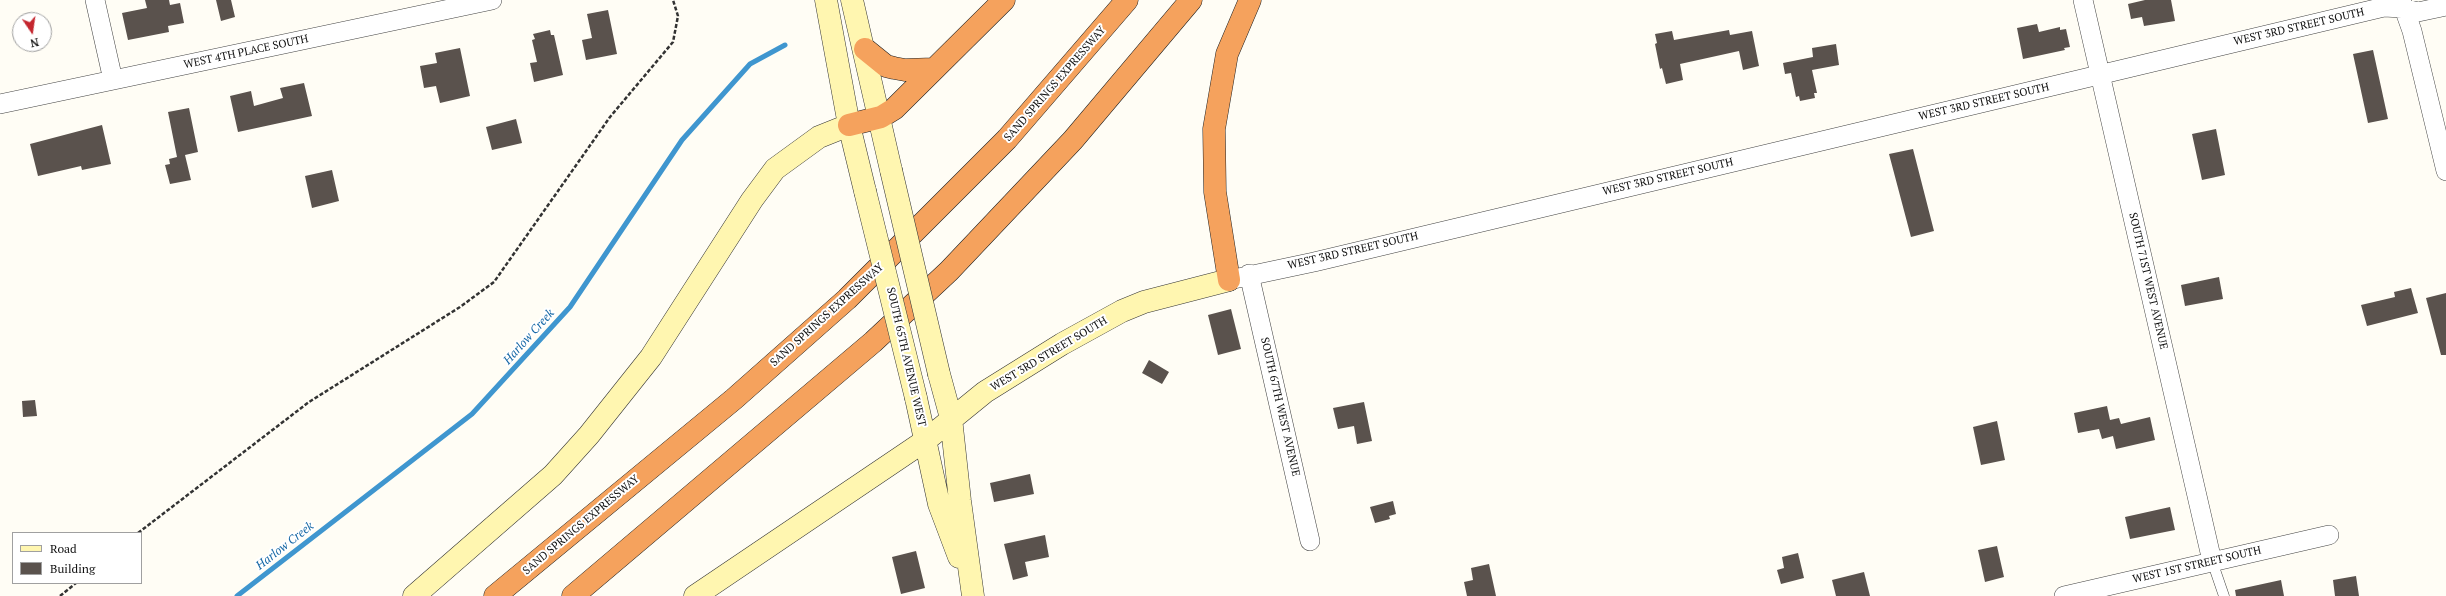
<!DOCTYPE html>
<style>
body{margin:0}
#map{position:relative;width:2446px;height:596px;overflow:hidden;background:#fffdf5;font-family:"PT Serif",serif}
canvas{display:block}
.legend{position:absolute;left:12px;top:532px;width:130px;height:52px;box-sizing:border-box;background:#fff;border:1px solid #a0a0a0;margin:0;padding:5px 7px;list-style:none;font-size:12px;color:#111}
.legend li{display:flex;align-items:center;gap:8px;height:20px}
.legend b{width:20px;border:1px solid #a0a0a0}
.north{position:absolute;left:12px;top:12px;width:40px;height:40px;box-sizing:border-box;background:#fff;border:1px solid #a0a0a0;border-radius:50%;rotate:167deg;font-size:11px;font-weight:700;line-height:16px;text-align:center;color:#111}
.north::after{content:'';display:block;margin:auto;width:14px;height:18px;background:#c4262e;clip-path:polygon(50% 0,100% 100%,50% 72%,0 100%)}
</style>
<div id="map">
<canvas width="2446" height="596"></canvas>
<ul class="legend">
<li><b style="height:5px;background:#fff6b0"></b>Road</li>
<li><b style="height:11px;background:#5a524d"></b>Building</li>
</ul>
<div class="north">N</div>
</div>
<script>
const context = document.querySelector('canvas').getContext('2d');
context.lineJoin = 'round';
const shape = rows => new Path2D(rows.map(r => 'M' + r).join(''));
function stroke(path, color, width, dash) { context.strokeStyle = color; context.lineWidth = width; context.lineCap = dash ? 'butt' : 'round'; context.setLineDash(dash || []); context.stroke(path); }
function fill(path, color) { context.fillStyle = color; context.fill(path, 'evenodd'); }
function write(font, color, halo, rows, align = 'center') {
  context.font = font + ' "PT Serif",serif'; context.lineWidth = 4; context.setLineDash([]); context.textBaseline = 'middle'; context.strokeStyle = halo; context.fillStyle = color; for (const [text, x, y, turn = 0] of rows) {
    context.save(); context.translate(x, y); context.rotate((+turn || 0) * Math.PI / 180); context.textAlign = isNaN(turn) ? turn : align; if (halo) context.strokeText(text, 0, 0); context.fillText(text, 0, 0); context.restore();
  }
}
const stream = shape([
 [237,596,472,414,570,307,682,140,750,64,785,45]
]);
const building = shape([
 [145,0,169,0,170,5,180,3,184,23,168,26,169,32,128,40,122,13,147,8],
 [216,0,231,0,235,17,221,21],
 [2145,0,2171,0,2175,21,2144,26,2142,17,2131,19,2128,4],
 [608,10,617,54,586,60,582,40,592,38,587,14],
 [2037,24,2039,32,2060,27,2060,30,2066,29,2070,47,2064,48,2065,50,2023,59,2017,28],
 [550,30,551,35,554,35,563,75,534,82,530,63,537,62,532,40,535,39,533,34],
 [1729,30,1730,35,1752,31,1759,66,1743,70,1739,51,1680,64,1683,80,1666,84,1662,68,1660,69,1655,44,1657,43,1655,34,1672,31,1674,40],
 [1836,44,1839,65,1812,70,1817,93,1814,93,1815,98,1800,101,1799,96,1796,97,1791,73,1785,74,1783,63,1813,57,1812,48],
 [460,48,470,96,440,103,436,86,424,88,420,66,437,63,435,53],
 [2373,50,2388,119,2368,123,2353,54],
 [304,83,312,116,238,132,230,96,251,91,254,106,283,98,280,88],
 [189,108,198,152,185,155,191,180,170,184,165,165,170,164,169,159,177,157,168,112],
 [516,119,522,143,492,150,486,127],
 [102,125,111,164,82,170,81,166,38,176,30,144],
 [2216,129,2225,175,2202,180,2192,134],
 [1913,149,1934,231,1911,237,1889,154],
 [332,170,339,201,312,208,305,176],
 [2219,277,2223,299,2185,306,2181,285],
 [2411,288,2418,313,2367,326,2361,305,2395,297,2394,292],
 [2446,293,2446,355,2441,355,2426,298],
 [1231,309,1241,349,1218,355,1208,315],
 [1149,360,1169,372,1162,384,1142,373],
 [35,400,37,416,23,417,22,401],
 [1364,402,1372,441,1357,444,1354,426,1338,429,1333,408],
 [2107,406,2110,420,2119,418,2121,424,2150,417,2155,440,2116,449,2113,436,2102,439,2099,429,2078,433,2074,413],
 [1997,421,2005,460,1981,465,1973,427],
 [1030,474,1034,494,994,502,990,483],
 [1393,501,1396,514,1389,516,1390,519,1375,523,1370,507],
 [2170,507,2175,530,2130,539,2125,517],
 [1045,535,1049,557,1025,562,1028,576,1013,580,1004,544],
 [1997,546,2004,577,1985,582,1978,550],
 [916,551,925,588,901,594,892,557],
 [1798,553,1804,578,1781,584,1777,570,1784,568,1782,557],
 [1489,564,1496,596,1467,596,1464,582,1473,580,1471,568],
 [1864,572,1870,596,1836,596,1832,580],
 [2356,576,2359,596,2335,596,2333,580],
 [2281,580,2284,596,2236,596,2235,590]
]);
const path = shape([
 [138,533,309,402,460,307,494,282,610,117,673,42,678,16,673,0],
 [60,596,76,583]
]);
const lane = shape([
 [2212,561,2224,596]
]);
const street = shape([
 [95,0,113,80],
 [2083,0,2212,561],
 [2401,0,2412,31,2446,171],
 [0,104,492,0],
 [1249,274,1310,541],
 [1229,280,1314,262,2384,7,2402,8,2418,12,2446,6],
 [2064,596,2329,535]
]);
const secondary = shape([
 [826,0,849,125,865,191],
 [852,0,891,170],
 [939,374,951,418,960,501,973,596],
 [916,398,939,504,959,557],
 [414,596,553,475,589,435,651,357,752,200,775,169,819,137,849,125],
 [695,596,926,440,985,392,1062,344,1122,311,1144,302,1229,280]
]);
const highway = shape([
 [865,49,886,66,894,68,905,70,933,69],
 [849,125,881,117,894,109,1004,0],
 [1229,280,1215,192,1214,129,1227,54,1250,0],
 [495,596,734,399,847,299,1007,139,1127,0],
 [573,596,873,342,949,271,1073,140,1191,0]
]);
const secondaryBridge = shape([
 [891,170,939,374],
 [865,191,916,398]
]);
const streetNames = [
 ["WEST 3RD STREET SOUTH",2299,27,-13],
 ["WEST 4TH PLACE SOUTH",246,52,-12],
 ["SAND SPRINGS EXPRESSWAY",1055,84,-49],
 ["WEST 3RD STREET SOUTH",1984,102,-13],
 ["WEST 3RD STREET SOUTH",1668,177,-13],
 ["WEST 3RD STREET SOUTH",1353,251,-13],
 ["SOUTH 71ST WEST AVENUE",2148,281,77],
 ["SAND SPRINGS EXPRESSWAY",827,315,-42],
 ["WEST 3RD STREET SOUTH",1049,354,-31],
 ["SOUTH 65TH AVENUE WEST",906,357,77],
 ["SOUTH 67TH WEST AVENUE",1280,407,77],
 ["SAND SPRINGS EXPRESSWAY",581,525,-40],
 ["WEST 1ST STREET SOUTH",2197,565,-13]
];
const waterNames = [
 ["Harlow Creek",529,337,-48],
 ["Harlow Creek",285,546,-38]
];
stroke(stream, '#3f96cf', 5);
fill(building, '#5a524d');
stroke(lane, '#444', 11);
stroke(street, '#444', 20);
stroke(secondary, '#333', 23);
stroke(highway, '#222', 23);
stroke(path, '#333', 2.5, [4, 2]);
stroke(lane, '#fff', 10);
stroke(street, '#fff', 19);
stroke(secondary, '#fff6b0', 22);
stroke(highway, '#f5a25d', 22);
stroke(secondaryBridge, '#333', 23, []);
stroke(secondaryBridge, '#fff6b0', 22);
write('11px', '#111', '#fff', streetNames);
write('italic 12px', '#1768a6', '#fff', waterNames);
</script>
